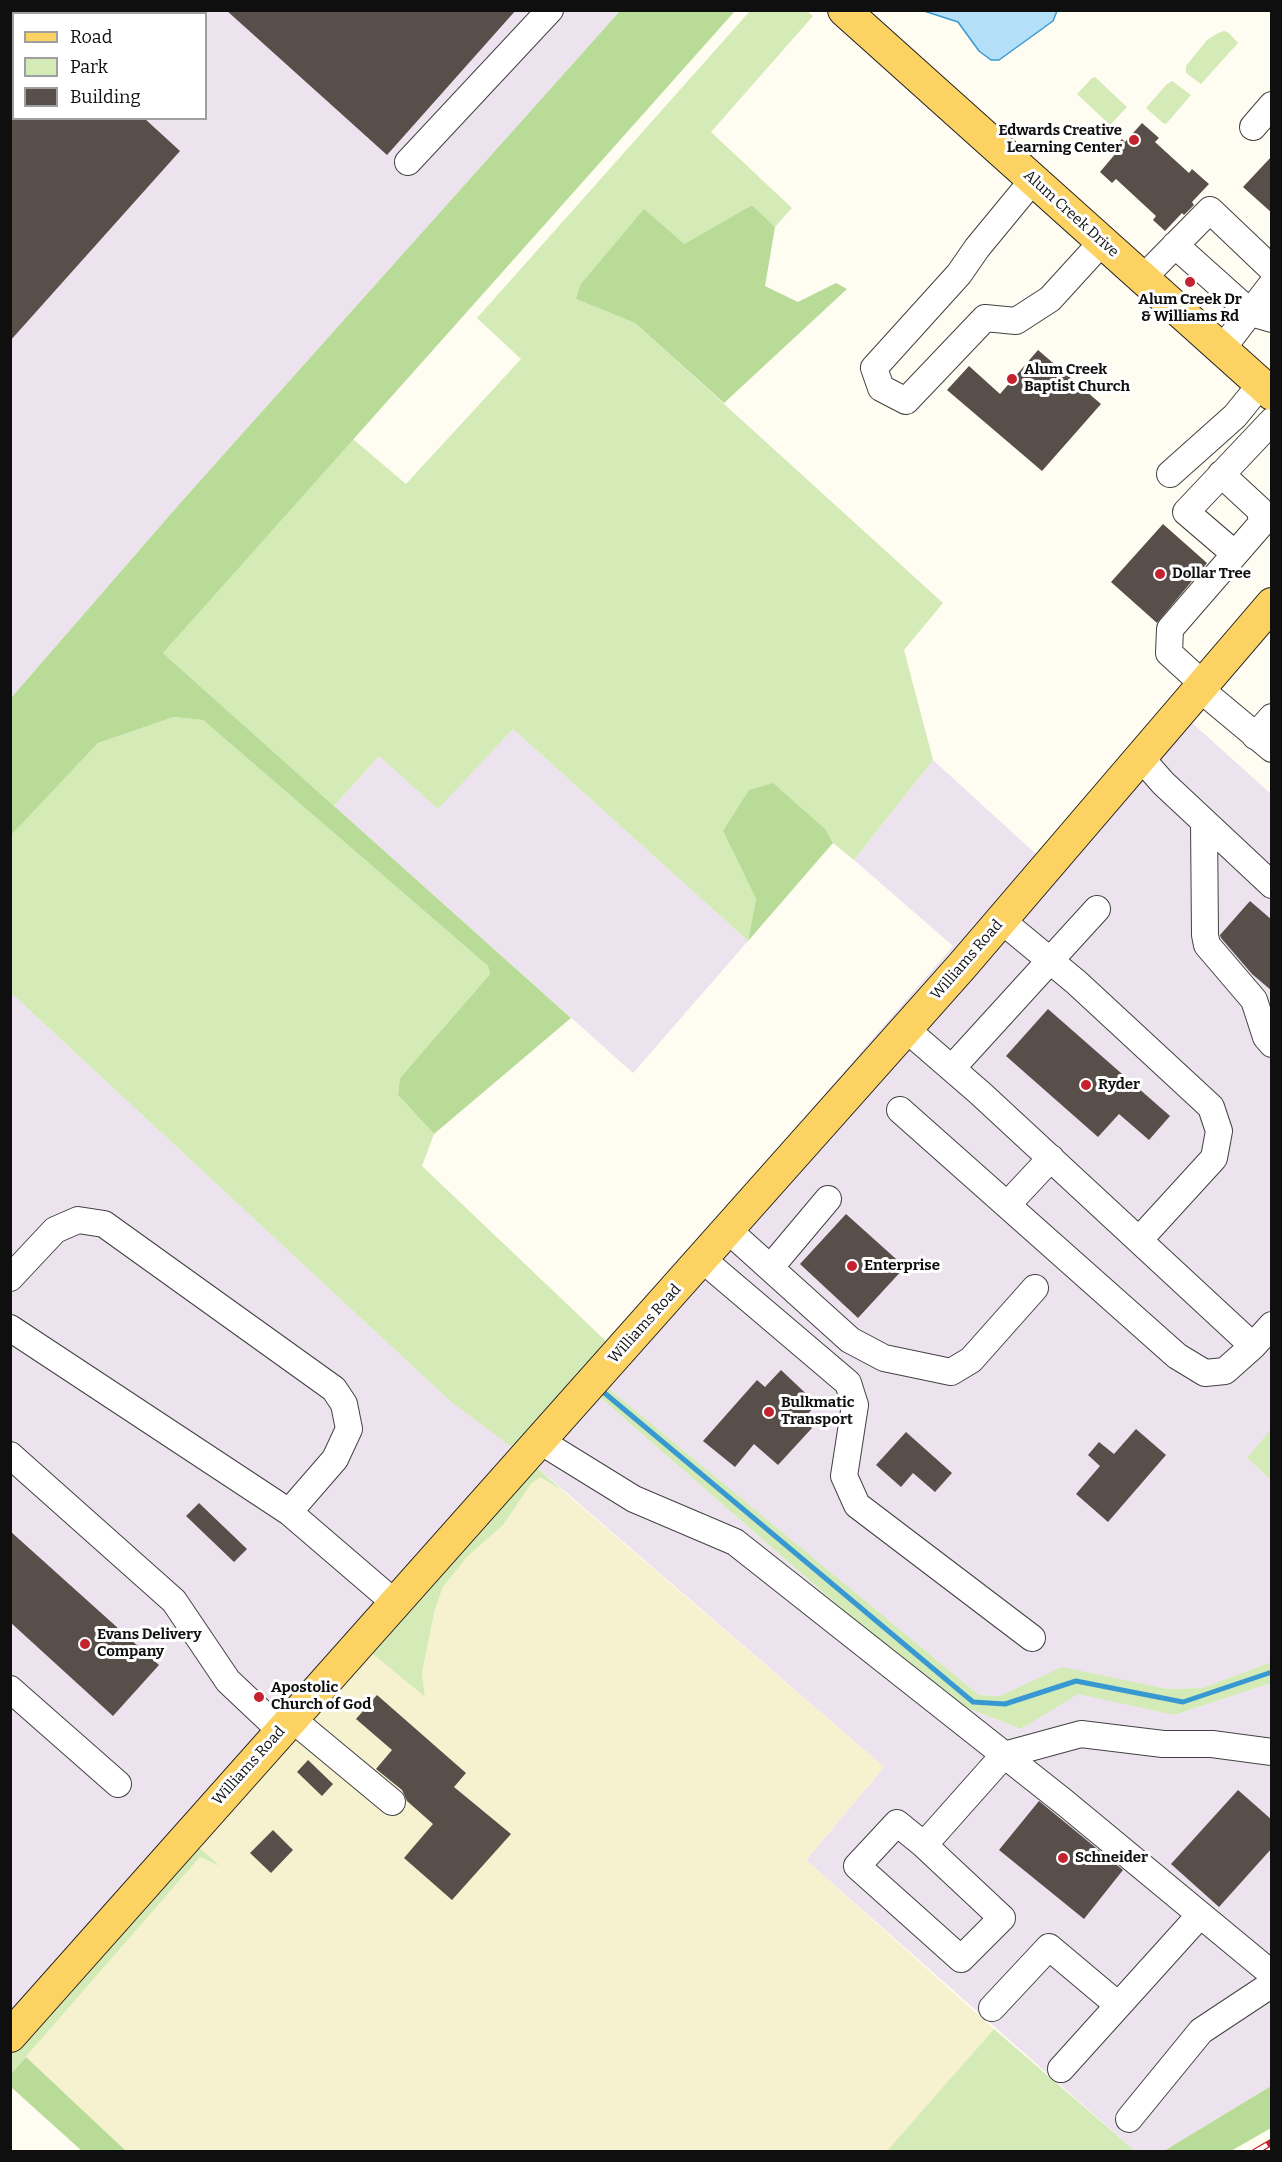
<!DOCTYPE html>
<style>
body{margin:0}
#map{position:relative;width:1282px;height:2162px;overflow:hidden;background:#fffcf1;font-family:Bitter,serif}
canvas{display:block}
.frame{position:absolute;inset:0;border:12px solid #0f0f0f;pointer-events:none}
.legend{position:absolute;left:12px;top:12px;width:195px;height:108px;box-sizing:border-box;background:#fff;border:2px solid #9f9f9f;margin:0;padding:8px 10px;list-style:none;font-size:18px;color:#0f0f0f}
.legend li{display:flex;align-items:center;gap:12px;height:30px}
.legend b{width:30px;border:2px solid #9f9f9f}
</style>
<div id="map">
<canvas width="1282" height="2162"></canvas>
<div class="frame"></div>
<ul class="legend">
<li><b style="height:8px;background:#fcd363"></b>Road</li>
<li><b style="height:16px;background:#d4ebb8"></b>Park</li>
<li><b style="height:16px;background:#584f4b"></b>Building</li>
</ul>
</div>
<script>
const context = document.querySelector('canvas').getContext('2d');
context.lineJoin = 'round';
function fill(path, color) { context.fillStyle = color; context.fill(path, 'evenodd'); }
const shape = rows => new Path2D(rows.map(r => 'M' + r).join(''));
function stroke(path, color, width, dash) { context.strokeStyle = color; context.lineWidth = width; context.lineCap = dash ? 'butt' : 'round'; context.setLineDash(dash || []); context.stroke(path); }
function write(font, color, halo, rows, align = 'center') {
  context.font = font + ' Bitter,serif'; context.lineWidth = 6; context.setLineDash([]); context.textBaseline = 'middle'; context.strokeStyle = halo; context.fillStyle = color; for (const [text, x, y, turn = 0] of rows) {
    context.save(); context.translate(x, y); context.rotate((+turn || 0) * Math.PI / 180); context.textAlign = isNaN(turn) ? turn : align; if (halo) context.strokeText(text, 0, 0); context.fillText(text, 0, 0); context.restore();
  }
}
const industrial = shape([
 [11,11,620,11,182,501,11,698],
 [14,14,206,14,206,118,14,118],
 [1170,703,1271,794,1272,1429,1247,1458,1271,1480,1271,1662,1202,1688,1168,1689,1062,1668,1000,1696,979,1695,586,1370,953,946,854,860,933,760,1036,854],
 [513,729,748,941,633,1073,334,806,379,756,438,808],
 [11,993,450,1401,595,1393,945,1699,1021,1729,1078,1693,1174,1715,1271,1683,1271,2086,1164,2151,1135,2151,806,1860,884,1767,531,1462,11,2054]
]);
const farmland = shape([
 [540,1477,563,1491,884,1767,806,1860,994,2029,887,2152,126,2151,26,2057,200,1857,218,1865,195,1844,367,1649,425,1697,422,1673,435,1609,443,1587,467,1557,503,1525,531,1484]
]);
const green = shape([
 [750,11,807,11,813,16,711,132,792,208,775,227,752,205,684,244,576,299,635,323,943,603,904,650,933,760,854,860,833,843,826,830,723,831,756,899,748,941,513,729,438,809,379,756,334,806,163,653,353,439,406,484,521,359,477,318],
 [1224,31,1229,33,1238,43,1201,84,1186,73,1186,66,1207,40,1218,33],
 [1095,77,1127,107,1110,125,1077,94,1092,78],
 [1172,81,1191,95,1166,124,1163,123,1146,108,1166,85],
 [174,717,203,720,488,966,490,974,400,1078,398,1095,434,1134,422,1166,609,1344,517,1451,450,1401,11,993,10,835,98,743],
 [602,1383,979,1695,1000,1696,1062,1667,1168,1689,1202,1688,1271,1662,1271,1683,1174,1715,1078,1694,1021,1729,945,1699,595,1393],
 [1271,1429,1271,1480,1247,1458],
 [531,1462,563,1491,540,1477,531,1484,503,1525,467,1557,443,1587,435,1609,422,1673,425,1697,367,1649],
 [195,1844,220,1866,200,1857,11,2074,11,2054],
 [994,2029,1135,2151,887,2151]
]);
const forest = shape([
 [620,11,735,11,163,653,571,1018,434,1134,398,1095,400,1078,490,974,488,966,203,720,174,717,98,743,11,835,11,698,182,501],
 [752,205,775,227,765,286,798,302,836,283,847,289,724,403,635,323,576,299,581,284,644,209,684,244],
 [773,783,826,830,833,843,748,941,756,899,723,831,749,790],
 [26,2057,126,2151,82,2151,11,2087,11,2074],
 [1271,2086,1271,2128,1231,2151,1164,2151]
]);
const water = shape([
 [924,11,1057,11,1053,21,999,60,991,60,979,51,958,22,924,11]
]);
const stream = shape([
 [601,1390,973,1702,1005,1704,1076,1681,1183,1702,1272,1672]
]);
const building = shape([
 [226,10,516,10,387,155],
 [10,118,144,118,180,151,10,341],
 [1142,123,1159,138,1155,142,1189,173,1192,169,1209,184,1192,202,1194,205,1184,215,1182,213,1165,231,1153,220,1156,216,1116,179,1112,183,1100,172,1116,153,1112,150,1122,139,1125,142],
 [1272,156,1272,213,1243,187],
 [1038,350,1101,404,1042,471,947,390,969,366,1000,394],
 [1163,524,1207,563,1157,623,1111,582],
 [1250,901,1272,920,1272,991,1252,974,1221,938,1220,935],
 [1048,1009,1170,1116,1149,1140,1119,1114,1098,1137,1006,1056],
 [846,1214,905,1267,858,1318,800,1264],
 [781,1370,817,1404,803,1419,812,1428,778,1465,754,1444,735,1467,703,1441,757,1380,765,1387],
 [1136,1429,1166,1455,1108,1522,1076,1494,1100,1466,1088,1455,1099,1442,1114,1454],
 [906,1432,952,1473,935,1492,913,1473,901,1487,876,1465],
 [199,1503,247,1549,234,1562,186,1516],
 [10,1531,159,1665,113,1716,10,1622],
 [377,1695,466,1773,454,1787,511,1834,452,1900,404,1858,433,1824,407,1801,402,1790,376,1769,392,1750,356,1719],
 [308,1760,333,1784,322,1796,297,1772],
 [1238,1790,1272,1820,1272,1848,1219,1907,1171,1864],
 [1039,1801,1123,1870,1084,1919,999,1850],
 [273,1830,293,1850,271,1873,250,1853]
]);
const minor = shape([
 [1253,127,1272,105],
 [408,162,550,10],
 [1033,180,977,248,959,274,874,368,881,388,906,401,985,318,1016,321,1050,299,1102,242],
 [1175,245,1251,313,1272,319],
 [1143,278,1210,210,1272,269],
 [1222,349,1272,284],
 [1170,474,1235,416,1261,384],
 [1235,554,1186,512,1272,421],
 [1204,685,1169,653,1170,629,1262,523,1260,510,1221,474],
 [1200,689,1272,749],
 [1255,736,1272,717],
 [1141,758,1163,783,1272,885],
 [1204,822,1205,935,1207,945,1254,1000,1266,1037,1272,1044],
 [1001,920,1076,982,1211,1107,1219,1131,1214,1158,1140,1239],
 [906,1029,980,1093,1253,1346,1272,1325],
 [952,1068,1097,909],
 [900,1110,1177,1356,1205,1373,1225,1371,1253,1346],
 [1007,1205,1051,1158],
 [728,1230,850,1340,884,1358,951,1372,971,1360,1035,1288],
 [702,1259,848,1383,855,1405,844,1476,857,1505,1032,1638],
 [770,1268,828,1199],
 [10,1278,55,1230,78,1220,104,1224,334,1389,344,1404,349,1429,335,1459,289,1512],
 [10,1328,289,1512,395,1603],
 [540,1441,634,1499,735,1542,1064,1802,1272,1974],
 [10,1455,174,1601,228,1681,281,1731],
 [10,1689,118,1784],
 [292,1719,392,1802],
 [924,1845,897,1823,857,1866,961,1959,1002,1918,924,1845,1004,1755,1081,1734,1163,1744,1212,1744,1272,1752],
 [992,2008,1049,1947,1118,2005],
 [1061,2069,1200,1915],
 [1129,2119,1201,2031,1272,1984]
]);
const major = shape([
 [844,10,1272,394],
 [10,2036,962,966,1272,604]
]);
const rail = shape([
 [1255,2152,1272,2142]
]);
const markers = [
 [1134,140,6,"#c4222e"],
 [1190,282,6,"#c4222e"],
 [1012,379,6,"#c4222e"],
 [1160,574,6,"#c4222e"],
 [1086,1085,6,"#c4222e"],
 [852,1266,6,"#c4222e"],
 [769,1412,6,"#c4222e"],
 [85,1644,6,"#c4222e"],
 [259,1697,6,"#c4222e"],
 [1063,1858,6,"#c4222e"]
];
const poiNames = [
 ["Edwards Creative",1122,131,"right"],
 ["Learning Center",1122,148,"right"],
 ["Alum Creek Dr",1190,300,"center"],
 ["& Williams Rd",1190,317,"center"],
 ["Alum Creek",1024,370],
 ["Baptist Church",1024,387],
 ["Dollar Tree",1172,574],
 ["Ryder",1098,1085],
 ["Enterprise",864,1266],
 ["Bulkmatic",781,1403],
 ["Transport",781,1420],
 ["Evans Delivery",97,1635],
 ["Company",97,1652],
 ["Apostolic",271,1688],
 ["Church of God",271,1705],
 ["Schneider",1075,1858]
];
const streetNames = [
 ["Alum Creek Drive",1071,214,42],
 ["Williams Road",967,960,-49],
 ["Williams Road",645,1324,-48],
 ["Williams Road",249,1766,-48]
];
fill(industrial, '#ece3ee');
fill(farmland, '#f6f2cf');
fill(green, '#d4ebb8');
fill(forest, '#b8dc97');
fill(water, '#b3e0f8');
stroke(water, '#3899d2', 1.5);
stroke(stream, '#3899d2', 5);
fill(building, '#584f4b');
stroke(minor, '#424242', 28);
stroke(major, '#202020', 34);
stroke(minor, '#fff', 26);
stroke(major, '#fcd363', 32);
stroke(rail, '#c4222e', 7);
stroke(rail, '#fff', 4.5, [14]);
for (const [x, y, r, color] of markers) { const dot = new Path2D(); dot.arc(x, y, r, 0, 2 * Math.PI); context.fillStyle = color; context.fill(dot); stroke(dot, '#fff', 2); }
write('bold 15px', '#0f0f0f', '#fff', poiNames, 'left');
write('15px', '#0f0f0f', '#fff', streetNames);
</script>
